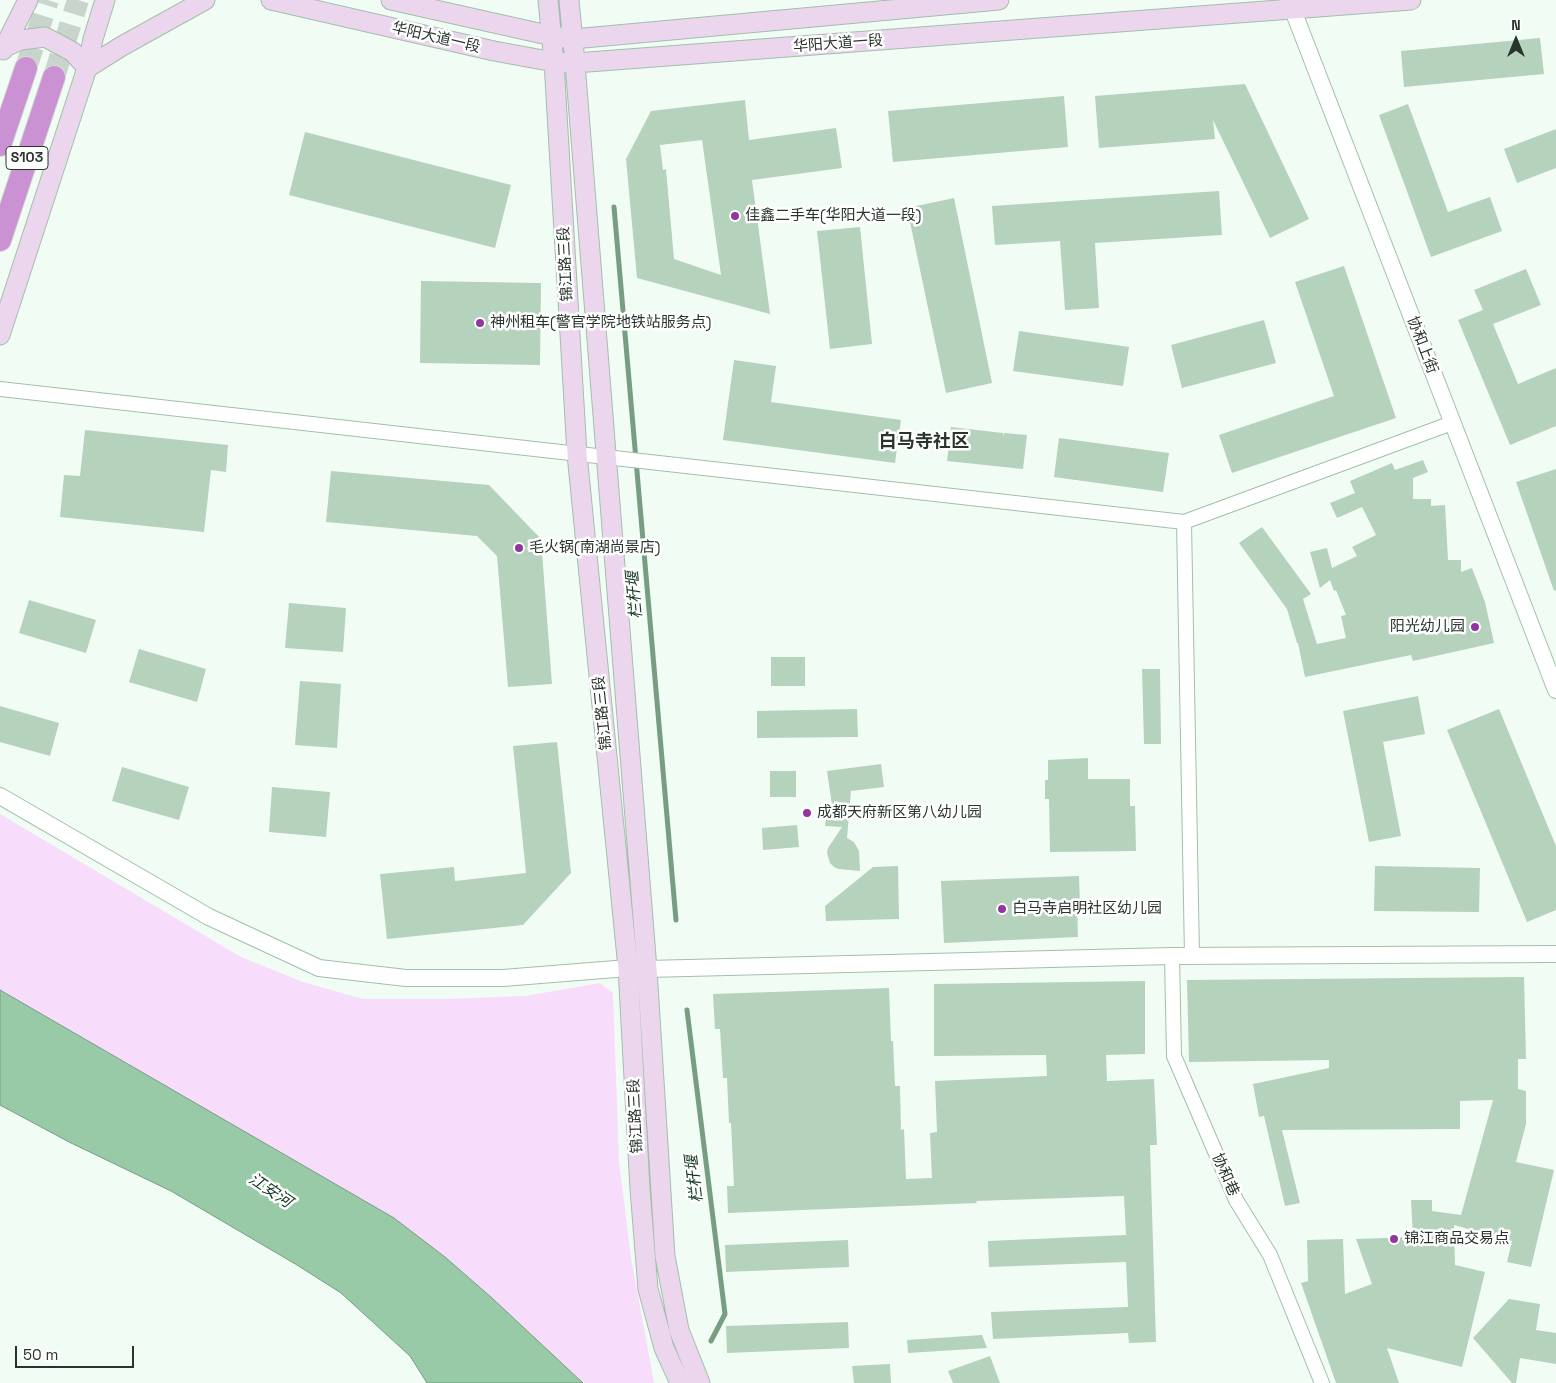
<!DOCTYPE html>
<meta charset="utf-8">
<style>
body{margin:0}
#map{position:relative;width:1556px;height:1383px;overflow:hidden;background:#f1fdf4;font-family:"Space Grotesk",sans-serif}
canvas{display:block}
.north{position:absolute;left:1491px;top:15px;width:50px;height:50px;-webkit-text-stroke:4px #fff;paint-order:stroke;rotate:0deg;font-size:14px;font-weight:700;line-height:20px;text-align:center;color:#29342c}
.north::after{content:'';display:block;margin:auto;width:18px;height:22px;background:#29342c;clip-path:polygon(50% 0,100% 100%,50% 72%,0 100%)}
.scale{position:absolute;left:15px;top:1346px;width:119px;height:22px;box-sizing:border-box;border:2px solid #29342c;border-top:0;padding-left:6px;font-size:15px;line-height:18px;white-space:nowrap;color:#29342c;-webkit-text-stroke:4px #fff;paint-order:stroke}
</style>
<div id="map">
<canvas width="1556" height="1383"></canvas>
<div class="north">N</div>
<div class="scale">50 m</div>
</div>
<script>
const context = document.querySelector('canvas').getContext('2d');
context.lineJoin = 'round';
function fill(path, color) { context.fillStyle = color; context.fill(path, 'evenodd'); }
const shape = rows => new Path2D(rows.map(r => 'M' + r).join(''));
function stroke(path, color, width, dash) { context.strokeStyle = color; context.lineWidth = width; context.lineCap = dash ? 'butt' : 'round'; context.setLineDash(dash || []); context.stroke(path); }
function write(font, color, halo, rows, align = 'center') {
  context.font = font + ' "Space Grotesk","Noto Sans SC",sans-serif'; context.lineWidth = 5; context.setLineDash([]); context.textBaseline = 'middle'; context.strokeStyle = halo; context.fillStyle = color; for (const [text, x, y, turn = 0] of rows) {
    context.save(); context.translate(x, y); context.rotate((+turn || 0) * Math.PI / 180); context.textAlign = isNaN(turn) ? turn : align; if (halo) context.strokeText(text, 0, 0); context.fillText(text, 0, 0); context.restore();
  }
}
const green = shape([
 [0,814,241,957,303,982,363,999,445,999,525,996,600,983,613,993,619,1161,631,1257,654,1383,583,1383,492,1298,445,1257,394,1218,0,990]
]);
const water = shape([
 [0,990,394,1218,445,1257,492,1298,583,1383,427,1383,410,1356,341,1293,297,1265,171,1191,69,1142,0,1105,0,990]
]);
const stream = shape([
 [614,207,676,920],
 [687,1010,725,1314,711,1341]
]);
const building = shape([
 [1540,38,1544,74,1404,87,1401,51],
 [1245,84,1309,219,1270,238,1213,120,1215,139,1099,148,1095,96],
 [1064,96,1068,147,893,162,888,111],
 [745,100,749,140,836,128,842,168,752,180,770,314,637,278,626,159,651,111],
 [702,140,721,275,674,259,666,169,663,170,660,145],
 [1408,104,1448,212,1490,197,1502,231,1431,257,1379,115],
 [1556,129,1556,168,1517,183,1504,149],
 [305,132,511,185,495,248,289,195],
 [1219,191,1222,235,1095,243,1099,308,1065,310,1060,241,995,245,992,206],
 [954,198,992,383,946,393,907,208],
 [860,227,872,344,830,349,817,231],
 [1344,266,1396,418,1232,473,1219,435,1334,396,1295,282],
 [1526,269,1541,305,1493,324,1518,384,1556,368,1556,426,1510,445,1458,320,1483,310,1474,290],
 [421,281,541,283,540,365,420,363],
 [1264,320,1276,363,1182,388,1171,345],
 [1019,331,1129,347,1123,386,1013,371],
 [734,360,776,366,771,402,901,420,895,463,723,440],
 [951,427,1003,433,1004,437,1004,433,1027,435,1023,469,947,461],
 [85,430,228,445,226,472,211,470,204,532,60,517,64,475,80,476],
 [1059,438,1169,453,1163,492,1054,477],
 [1423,460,1428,472,1413,478,1413,499,1431,499,1431,506,1445,505,1448,560,1461,560,1461,572,1472,568,1485,602,1494,643,1413,661,1411,655,1305,677,1298,643,1297,643,1287,609,1239,543,1262,527,1311,594,1303,599,1317,644,1346,638,1341,616,1346,615,1336,590,1334,591,1330,580,1320,588,1310,552,1327,548,1332,568,1357,556,1352,547,1376,535,1362,507,1337,518,1330,503,1355,493,1350,481,1392,463,1395,470],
 [1556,469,1556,590,1554,591,1516,482],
 [331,471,489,485,541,539,552,684,508,687,497,556,477,536,326,522],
 [29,600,96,620,86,653,19,633],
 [289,603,346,608,343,652,285,648],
 [139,649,206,669,197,702,129,682],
 [771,657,805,657,805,686,771,686],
 [1142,669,1160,669,1161,744,1144,744],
 [300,681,341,684,337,748,295,745],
 [1418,696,1425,734,1383,742,1401,836,1369,842,1343,711],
 [0,706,59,723,50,756,0,742],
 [857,709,858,737,757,738,757,711],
 [1499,709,1556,846,1556,910,1527,922,1447,730],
 [557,742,571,873,523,925,387,939,380,874,454,867,455,881,526,873,513,746],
 [1088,758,1088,779,1130,779,1130,806,1135,806,1136,851,1050,852,1049,799,1045,799,1045,780,1048,780,1048,760],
 [881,764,884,787,851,791,847,838,854,842,859,851,860,871,839,869,834,867,830,863,827,853,828,848,842,827,825,826,827,805,832,805,827,771],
 [122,767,189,787,179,820,112,801],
 [770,771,796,771,796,797,770,797],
 [272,787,330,792,326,837,269,832],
 [797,825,799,847,763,850,762,828],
 [898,866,899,919,826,921,825,906,873,867],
 [1375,866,1480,868,1479,912,1374,911],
 [1079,876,1080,904,1077,904,1078,937,944,943,941,881],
 [1524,977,1526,1059,1518,1059,1518,1089,1526,1091,1526,1124,1516,1162,1554,1170,1531,1267,1507,1262,1512,1241,1454,1225,1455,1265,1485,1272,1462,1367,1387,1348,1399,1383,1336,1383,1301,1283,1308,1281,1307,1240,1343,1239,1345,1294,1372,1284,1356,1239,1413,1237,1411,1200,1432,1200,1432,1211,1461,1215,1493,1100,1460,1101,1460,1129,1282,1130,1300,1203,1285,1206,1264,1116,1259,1117,1253,1084,1329,1068,1329,1060,1189,1062,1187,980],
 [1145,981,1145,1054,1106,1055,1107,1081,1154,1079,1157,1145,1150,1145,1156,1342,1129,1343,1128,1333,993,1339,991,1312,1128,1307,1126,1262,989,1267,988,1241,1126,1235,1124,1196,976,1201,977,1203,728,1213,727,1186,734,1186,731,1123,729,1123,727,1078,723,1078,720,1029,715,1029,713,994,889,988,891,1041,893,1041,895,1086,900,1086,901,1130,904,1129,906,1179,932,1178,930,1133,937,1132,935,1081,1047,1076,1046,1055,934,1056,934,984],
 [848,1240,849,1267,726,1272,725,1245],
 [1509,1299,1540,1304,1536,1330,1556,1333,1556,1364,1520,1358,1516,1383,1512,1383,1473,1338],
 [848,1322,849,1348,727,1353,726,1326],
 [982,1335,987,1348,908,1353,907,1340],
 [990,1356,1000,1383,953,1383,948,1371],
 [890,1364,891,1383,854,1383,852,1366]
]);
const trunkTunnel = shape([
 [26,68,48,0],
 [54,77,78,0]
]);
const minor = shape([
 [0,389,1184,522,1452,423],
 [1184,522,1192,956],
 [1172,956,1174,1056,1236,1200,1270,1255,1322,1383]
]);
const tertiary = shape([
 [1289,0,1556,690],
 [0,796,209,917,319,968,406,978,503,978,628,968,647,969,1172,956,1556,954]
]);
const secondary = shape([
 [271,0,494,51,554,62,575,63,1411,0],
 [391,0,552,36,573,39,999,0],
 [548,0,554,62,577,454,628,968,640,1189,648,1289,664,1348,680,1383],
 [569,0,575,63,647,969,665,1256,679,1330,700,1383],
 [5,47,21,40,45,37,73,52,87,68,122,46,205,0],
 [3,50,28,0],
 [0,335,87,68,93,39,105,0]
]);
const trunk = shape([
 [0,145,26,68],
 [0,240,54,77]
]);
const markers = [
 [735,216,5,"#92359f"],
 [480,323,5,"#92359f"],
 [519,548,5,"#92359f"],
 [1475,627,5,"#92359f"],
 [807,813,5,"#92359f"],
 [1002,909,5,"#92359f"],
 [1394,1239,5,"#92359f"]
];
const shields = [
 [27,158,42]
];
const shieldNames = [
 ["S103",27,158]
];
const streetNames = [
 ["华阳大道一段",436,38,13],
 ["华阳大道一段",838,44,-4],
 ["锦江路三段",566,264,-93],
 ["协和上街",1422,345,69],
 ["锦江路三段",603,713,-96],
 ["锦江路三段",636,1116,-93],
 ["协和巷",1225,1175,66]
];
const poiNames = [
 ["佳鑫二手车(华阳大道一段)",745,216],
 ["神州租车(警官学院地铁站服务点)",490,323],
 ["毛火锅(南湖尚景店)",529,548],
 ["阳光幼儿园",1465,627,"right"],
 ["成都天府新区第八幼儿园",817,813],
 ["白马寺启明社区幼儿园",1012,909],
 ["锦江商品交易点",1404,1239]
];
const waterNames = [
 ["栏杆堰",635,595,-95],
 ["栏杆堰",695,1179,-97],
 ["江安河",270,1191,34]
];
const quarterNames = [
 ["白马寺社区",924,442]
];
fill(green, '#f8dcfc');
fill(water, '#98caa7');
stroke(water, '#779d82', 1);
stroke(stream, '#779d82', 5);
fill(building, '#b5d2bd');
stroke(trunkTunnel, '#c9d5cc', 22, [22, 11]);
stroke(minor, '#a2bfaa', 16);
stroke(tertiary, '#a2bfaa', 18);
stroke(secondary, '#a2bfaa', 21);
stroke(trunk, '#d8dad9', 24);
stroke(minor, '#fff', 14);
stroke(tertiary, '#fff', 16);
stroke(secondary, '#ebd6ee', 19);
stroke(trunk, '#ca92d2', 22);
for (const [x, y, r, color] of markers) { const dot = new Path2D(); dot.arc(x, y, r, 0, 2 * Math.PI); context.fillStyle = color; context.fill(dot); stroke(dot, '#fff', 2); }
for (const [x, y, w] of shields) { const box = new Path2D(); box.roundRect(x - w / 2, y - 11.5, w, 23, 4); context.fillStyle = '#fff'; context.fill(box); stroke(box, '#29342c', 1); }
write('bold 14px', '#29342c', null, shieldNames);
write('15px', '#29342c', '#fff', streetNames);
write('15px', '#29342c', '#fff', poiNames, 'left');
write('italic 16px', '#133a22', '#fff', waterNames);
write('bold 18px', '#29342c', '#fff', quarterNames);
</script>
